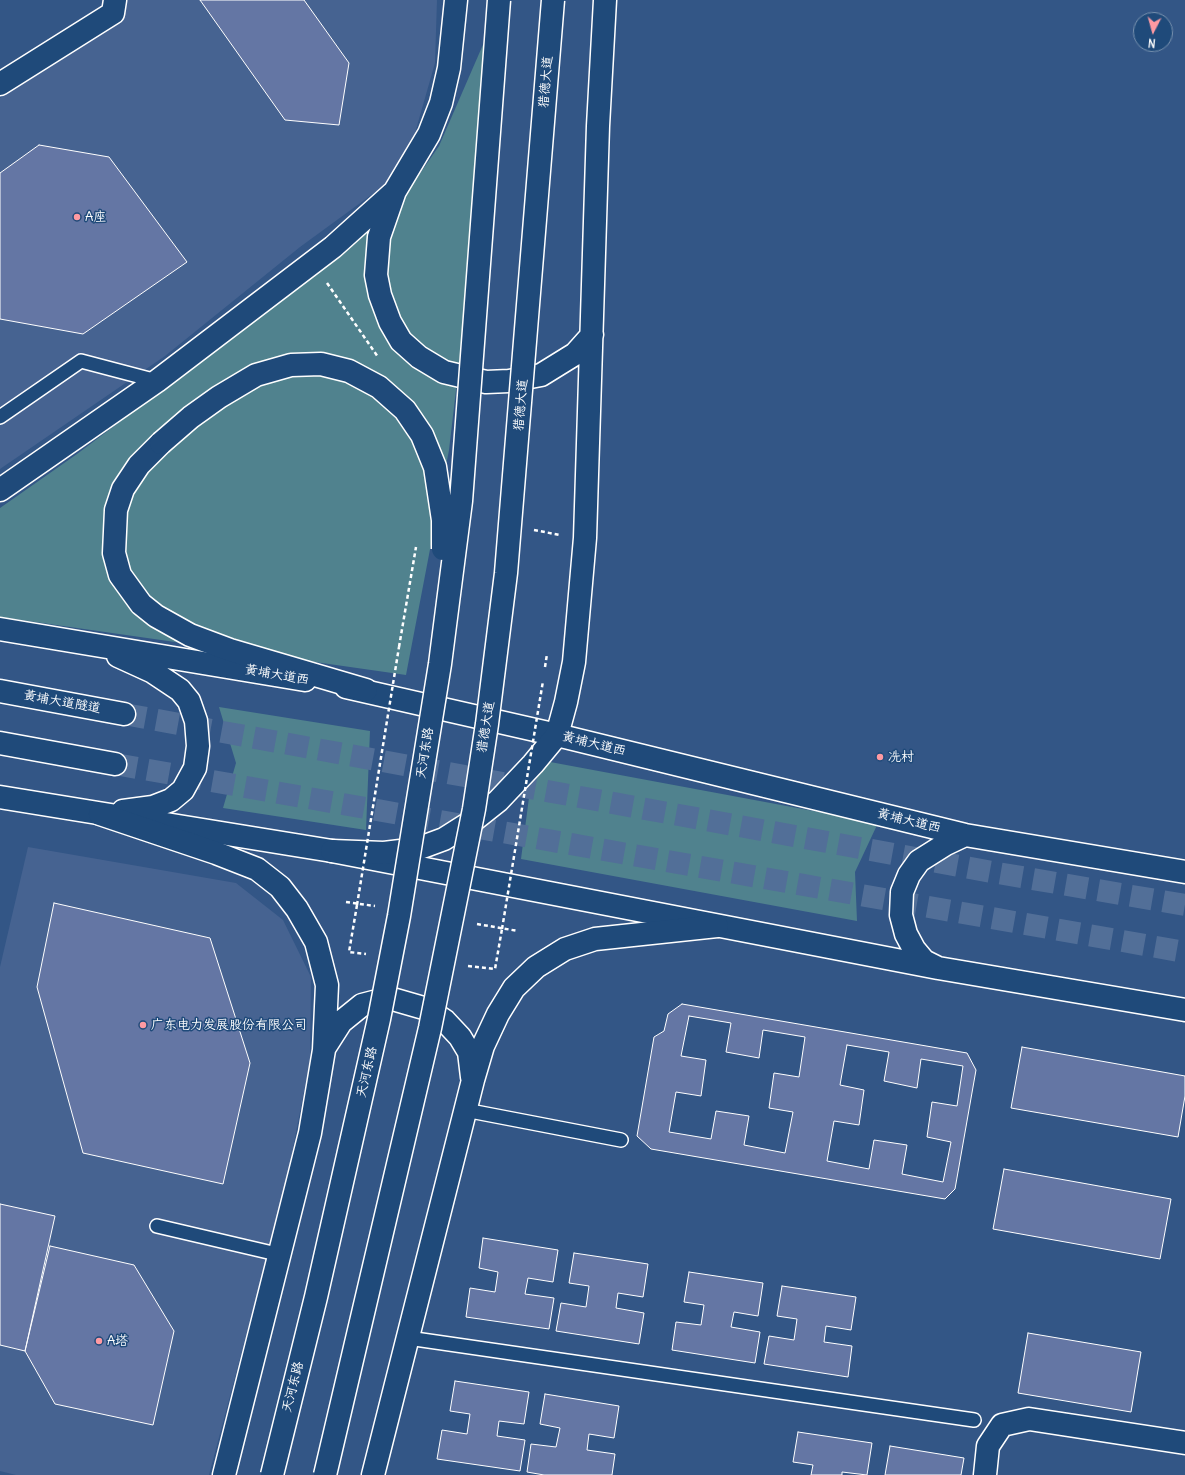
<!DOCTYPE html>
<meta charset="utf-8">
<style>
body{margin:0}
#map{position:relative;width:1185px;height:1475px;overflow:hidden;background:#335686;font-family:Delius,sans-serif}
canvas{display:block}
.north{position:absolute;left:1133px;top:12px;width:40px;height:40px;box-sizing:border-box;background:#1f4a7a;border:1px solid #7992af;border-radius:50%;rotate:186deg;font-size:11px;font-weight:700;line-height:16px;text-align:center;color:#fff}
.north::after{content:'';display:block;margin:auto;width:14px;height:18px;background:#ff9aa2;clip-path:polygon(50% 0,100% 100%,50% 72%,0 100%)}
</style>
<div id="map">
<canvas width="1185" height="1475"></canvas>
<div class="north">N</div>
</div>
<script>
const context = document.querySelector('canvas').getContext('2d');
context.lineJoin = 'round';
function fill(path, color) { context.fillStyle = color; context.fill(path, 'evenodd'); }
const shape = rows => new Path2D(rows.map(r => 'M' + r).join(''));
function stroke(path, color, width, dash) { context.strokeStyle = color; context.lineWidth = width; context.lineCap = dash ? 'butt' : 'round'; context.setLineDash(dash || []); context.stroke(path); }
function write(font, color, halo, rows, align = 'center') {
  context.font = font + ' Delius,"LXGW WenKai TC",sans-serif'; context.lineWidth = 3; context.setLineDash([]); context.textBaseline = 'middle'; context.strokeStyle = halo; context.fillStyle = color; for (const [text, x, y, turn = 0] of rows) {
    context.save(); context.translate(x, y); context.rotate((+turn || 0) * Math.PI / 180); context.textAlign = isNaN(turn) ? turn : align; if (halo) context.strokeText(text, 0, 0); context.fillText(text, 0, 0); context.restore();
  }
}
const built = shape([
 [125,0,437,0,435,63,415,133,389,182,300,247,165,356,0,469,0,98,122,22],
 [28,847,236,883,283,920,311,977,310,1060,285,1189,209,1475,16,1475,0,1471,0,967]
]);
const green = shape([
 [485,40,460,356,449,450,406,675,0,617,0,508,77,454,344,253,405,195,439,146],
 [219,707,370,731,366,830,223,808,236,763],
 [534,759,878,823,855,872,857,921,521,859]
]);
const building = shape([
 [200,0,304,0,349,63,339,125,285,120,200,0],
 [39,145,109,157,187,262,83,334,0,319,0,173,39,145],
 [54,903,210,938,250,1063,223,1184,83,1153,37,987,54,903],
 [682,1004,967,1053,976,1070,955,1189,945,1199,651,1149,637,1136,654,1037,664,1031,668,1014,682,1004],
 [689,1016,731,1023,726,1052,759,1058,763,1030,805,1037,799,1077,774,1073,769,1108,793,1112,785,1153,744,1145,749,1116,716,1111,711,1139,669,1132,676,1092,701,1096,706,1060,681,1056,689,1016],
 [847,1045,889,1052,884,1081,917,1088,921,1059,963,1066,957,1106,932,1102,927,1137,951,1142,943,1182,902,1174,907,1145,874,1140,869,1169,827,1161,834,1121,859,1125,864,1090,840,1085,847,1045],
 [1022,1047,1185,1076,1185,1096,1178,1137,1011,1108,1022,1047],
 [1004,1169,1171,1199,1160,1259,993,1229,1004,1169],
 [0,1204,55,1216,25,1351,0,1345,0,1204],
 [483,1238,558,1250,553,1282,528,1278,525,1294,554,1298,549,1329,466,1317,470,1288,495,1292,498,1272,479,1268,483,1238],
 [50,1246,134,1265,174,1331,153,1425,55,1404,25,1351,50,1246],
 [574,1253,648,1264,643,1297,618,1293,616,1308,644,1313,639,1344,556,1331,561,1303,586,1307,589,1286,569,1283,574,1253],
 [689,1272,763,1283,758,1316,734,1312,731,1327,760,1332,755,1363,672,1350,676,1322,701,1325,704,1305,684,1302,689,1272],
 [782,1286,856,1297,851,1330,826,1326,824,1342,852,1346,848,1377,764,1364,769,1336,794,1340,797,1319,777,1316,782,1286],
 [1028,1333,1141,1352,1131,1412,1018,1393,1028,1333],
 [455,1381,529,1392,524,1424,499,1421,497,1436,525,1440,520,1471,437,1459,442,1430,467,1434,470,1414,450,1411,455,1381],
 [545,1394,619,1406,614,1438,589,1434,587,1450,615,1454,612,1475,544,1475,527,1472,531,1444,556,1447,560,1428,540,1424,545,1394],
 [798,1432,872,1443,867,1475,842,1472,842,1475,811,1475,813,1465,793,1462,798,1432],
 [890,1446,964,1458,961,1475,885,1475,890,1446]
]);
const primaryTunnel = shape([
 [124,714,992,872,1185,905],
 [115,764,1185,952]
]);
const path = shape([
 [327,283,378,357],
 [534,530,560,535],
 [399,647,416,547],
 [545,667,547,654],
 [346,902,375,906],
 [357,905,349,952,366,954],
 [477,924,518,931],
 [468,966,495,969,502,929]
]);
const service = shape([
 [0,417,81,361,157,381],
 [465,1110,621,1140],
 [157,1226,281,1255],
 [408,1338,974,1420]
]);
const minor = shape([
 [0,84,113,13,115,0],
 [985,1475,988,1446,1002,1425,1029,1419,1185,1443]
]);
const secondary = shape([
 [0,629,305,680],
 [118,656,153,672,180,690,189,701,196,721,198,746,195,768,183,790,171,800,153,807,123,811],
 [346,687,557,735,965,835,1185,872],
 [0,797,332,851,938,968,1185,1010],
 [936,967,924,961,914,949,906,934,901,915,902,892,909,875,919,861,946,844,965,835]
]);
const primary = shape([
 [0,691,124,714],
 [0,743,115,764]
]);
const trunk = shape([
 [456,0,449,68,441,103,429,134,395,191,379,237,376,275,380,295,390,322,401,341,419,357,444,372,486,382,509,381,541,375,575,354,592,335],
 [161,443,139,465,123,489,116,510,114,553,120,575,141,604,156,616,190,635,230,650,366,690],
 [0,490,157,381,333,247,393,193],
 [100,814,216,853,257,869,280,887,297,909,316,942,327,985,324,1050,310,1133,224,1475],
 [332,851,384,853,417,849,444,839,474,820,498,801,533,764,557,735,566,702,574,662,585,538,598,126,605,0],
 [325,1047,341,1022,362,1005,389,998,427,1009,445,1021,460,1037,469,1052,472,1077],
 [373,1475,473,1080,483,1046,498,1014,514,988,536,967,565,949,595,939,717,926]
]);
const pathBridge = shape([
 [357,905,399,647],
 [502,929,543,681]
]);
const trunkBridge = shape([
 [161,443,191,417,219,397,256,375,291,365,321,364,349,371,379,387,405,410,422,435,435,467,443,520,443,549],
 [272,1475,316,1297,379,1019,399,916,440,664,461,501,499,0],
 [325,1475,430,1028,474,809,487,724,506,573,553,0]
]);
const markers = [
 [77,217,4,"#ff9aa2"],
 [880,757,4,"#ff9aa2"],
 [143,1025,4,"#ff9aa2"],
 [99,1341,4,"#ff9aa2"]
];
const streetNames = [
 ["猎德大道",546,82,-85],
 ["猎德大道",521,405,-85],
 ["黄埔大道西",277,675,10],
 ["黄埔大道隧道",62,702,10],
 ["猎德大道",486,727,-81],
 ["黄埔大道西",594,744,14],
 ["天河东路",425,753,-81],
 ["黄埔大道西",909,821,14],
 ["天河东路",367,1072,-77],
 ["天河东路",293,1387,-76]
];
const poiNames = [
 ["A座",85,217],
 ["冼村",888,757],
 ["广东电力发展股份有限公司",151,1025],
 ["A塔",107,1341]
];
fill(built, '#466391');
fill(green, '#50828e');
fill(building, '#6476a4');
stroke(building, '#fff', 1);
stroke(primaryTunnel, '#526f98', 22, [22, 11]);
stroke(service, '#fff', 16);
stroke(minor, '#fff', 25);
stroke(secondary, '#fff', 25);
stroke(primary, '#fff', 25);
stroke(trunk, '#fff', 25);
stroke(path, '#fff', 2.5, [4, 3]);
stroke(service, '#1f4a7a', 13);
stroke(minor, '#1f4a7a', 22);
stroke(secondary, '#1f4a7a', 22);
stroke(primary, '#1f4a7a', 22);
stroke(trunk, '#1f4a7a', 22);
stroke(trunkBridge, '#fff', 25, []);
stroke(pathBridge, '#fff', 2.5, [4, 3]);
stroke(trunkBridge, '#1f4a7a', 22);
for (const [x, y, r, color] of markers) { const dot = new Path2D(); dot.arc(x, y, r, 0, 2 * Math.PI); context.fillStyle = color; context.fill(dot); stroke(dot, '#1f4a7a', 1.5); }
write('13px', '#fff', '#1f4a7a', streetNames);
write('13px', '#fff', '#1f4a7a', poiNames, 'left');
</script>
